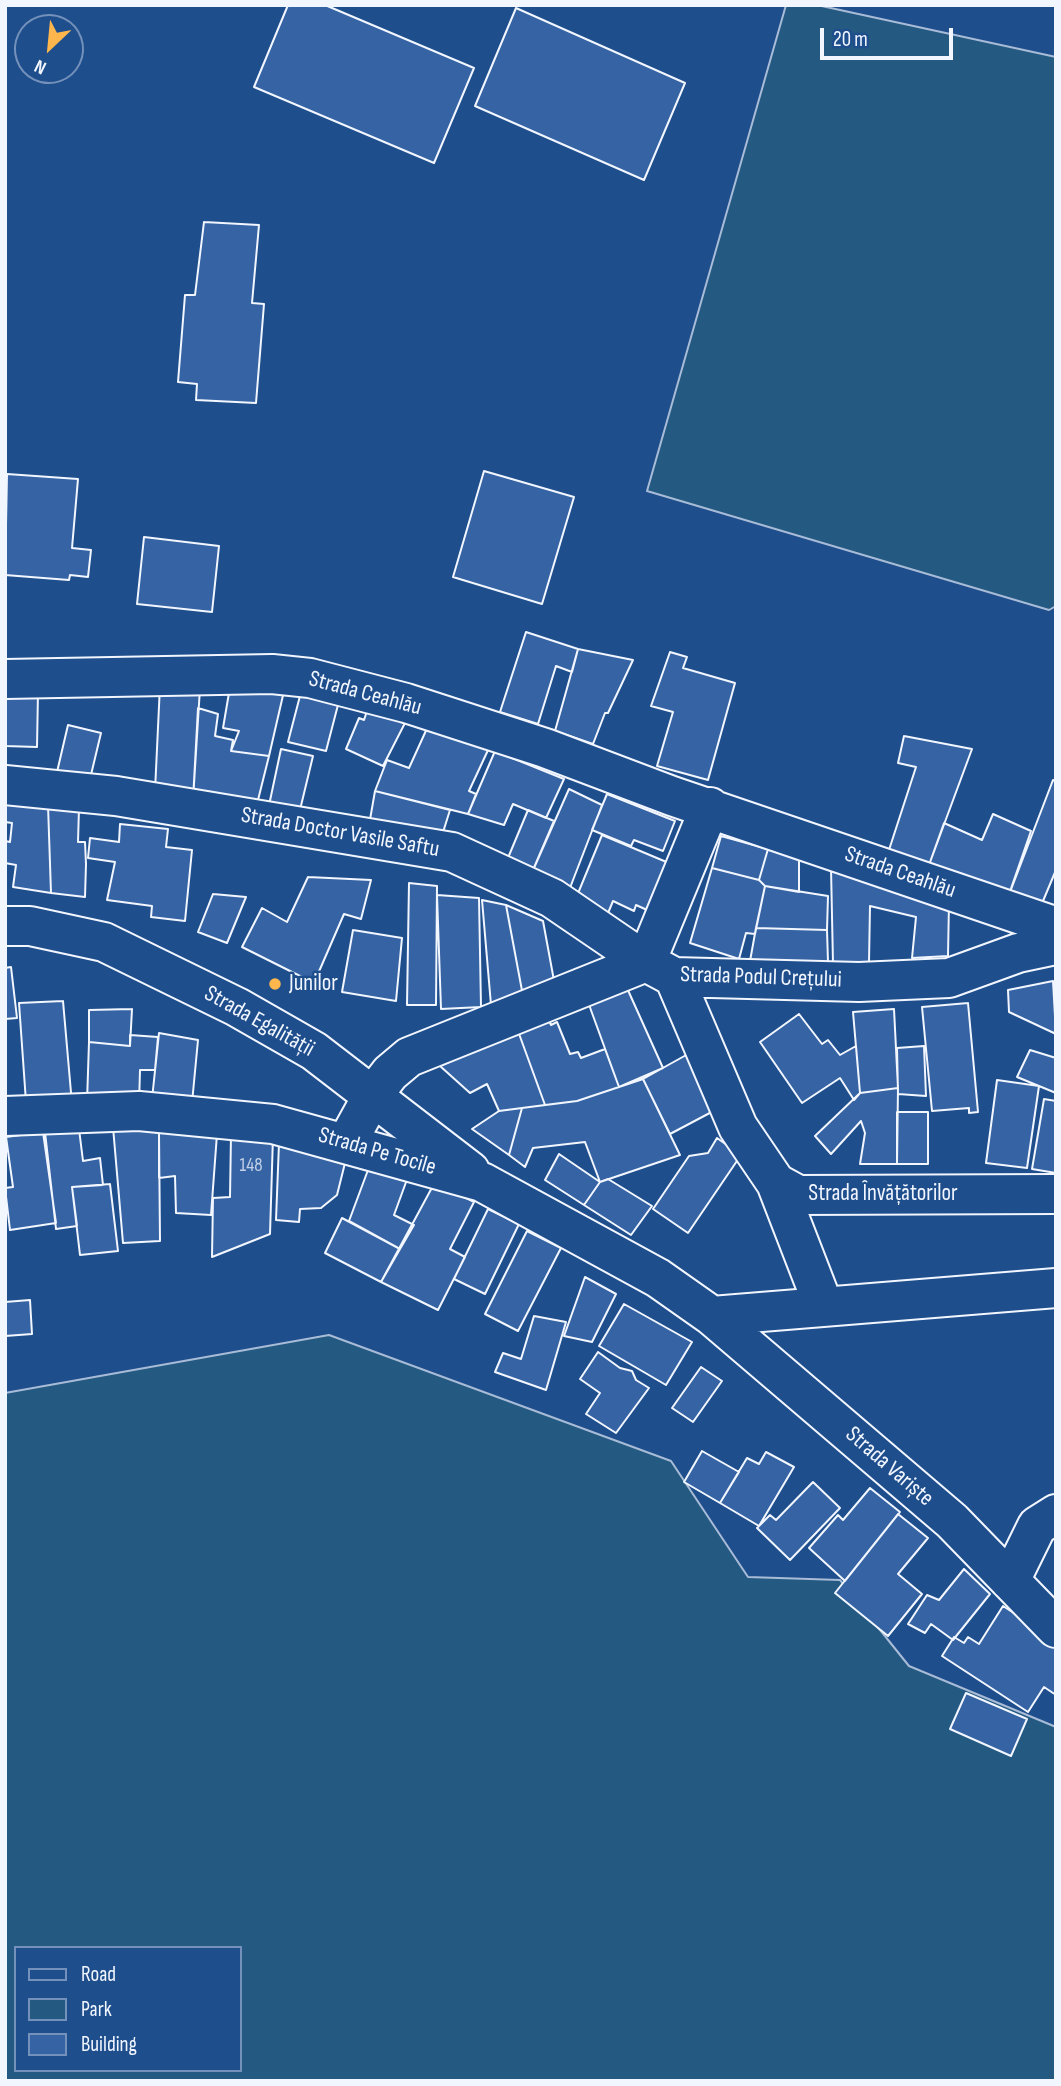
<!DOCTYPE html>
<meta charset="utf-8">
<style>
body{margin:0}
#map{position:relative;width:1061px;height:2086px;overflow:hidden;background:#1f4e8c;font-family:"Sofia Sans Condensed",sans-serif}
canvas{display:block}
.frame{position:absolute;inset:0;border:7px solid #f2f6ff;pointer-events:none}
.legend{position:absolute;left:14px;top:1946px;width:228px;height:126px;box-sizing:border-box;background:#1f4e8c;border:2px solid #7391ba;margin:0;padding:9px 12px;list-style:none;font-size:21px;color:#f2f6ff}
.legend li{display:flex;align-items:center;gap:14px;height:35px}
.legend b{width:35px;border:2px solid #7391ba}
.north{position:absolute;left:14px;top:14px;width:70px;height:70px;box-sizing:border-box;background:#1f4e8c;border:2px solid #7391ba;border-radius:50%;rotate:206deg;font-size:19px;font-weight:700;line-height:28px;text-align:center;color:#f2f6ff}
.north::after{content:'';display:block;margin:auto;width:24px;height:32px;background:#ffb74d;clip-path:polygon(50% 0,100% 100%,50% 72%,0 100%)}
.scale{position:absolute;left:820px;top:28px;width:133px;height:32px;box-sizing:border-box;border:4px solid #f2f6ff;border-top:0;padding-left:9px;font-size:21px;line-height:24px;white-space:nowrap;color:#f2f6ff;-webkit-text-stroke:5px #1f4e8c;paint-order:stroke}
</style>
<div id="map">
<canvas width="1061" height="2086"></canvas>
<div class="frame"></div>
<ul class="legend">
<li><b style="height:9px;background:#1f4e8c"></b>Road</li>
<li><b style="height:19px;background:#245a82"></b>Park</li>
<li><b style="height:19px;background:#3563a3"></b>Building</li>
</ul>
<div class="north">N</div>
<div class="scale">20 m</div>
</div>
<script>
const context = document.querySelector('canvas').getContext('2d');
context.lineJoin = 'round';
function fill(path, color) { context.fillStyle = color; context.fill(path, 'evenodd'); }
const shape = rows => new Path2D(rows.map(r => 'M' + r).join(''));
function stroke(path, color, width, dash) { context.strokeStyle = color; context.lineWidth = width; context.lineCap = dash ? 'butt' : 'round'; context.setLineDash(dash || []); context.stroke(path); }
function write(font, color, halo, rows, align = 'center') {
  context.font = font + ' "Sofia Sans Condensed",sans-serif'; context.lineWidth = 5; context.setLineDash([]); context.textBaseline = 'middle'; context.strokeStyle = halo; context.fillStyle = color; for (const [text, x, y, turn = 0] of rows) {
    context.save(); context.translate(x, y); context.rotate((+turn || 0) * Math.PI / 180); context.textAlign = isNaN(turn) ? turn : align; if (halo) context.strokeText(text, 0, 0); context.fillText(text, 0, 0); context.restore();
  }
}
const green = shape([
 [786,5,817,5,1056,57,1056,606,1049,610,647,491,786,5],
 [329,1335,671,1461,748,1577,840,1580,909,1666,1056,1727,1056,2081,5,2081,5,1393,329,1335],
 [16,1948,240,1948,240,2070,16,2070,16,1948]
]);
const building = shape([
 [288,5,325,5,474,68,434,163,254,87,288,5],
 [516,8,685,83,644,180,475,106,516,8],
 [204,222,259,225,252,303,264,304,256,403,196,400,197,384,178,382,185,295,195,295,204,222],
 [484,471,574,497,542,604,453,577,484,471],
 [7,474,78,479,72,548,91,550,88,577,70,575,69,580,5,575,7,474],
 [144,537,219,546,212,612,137,604,144,537],
 [526,632,578,649,572,672,556,666,538,724,500,712,526,632],
 [578,649,633,660,608,713,605,713,593,744,555,731,578,649],
 [670,652,687,657,683,668,735,683,708,780,657,766,673,712,651,706,670,652],
 [160,685,200,688,193,800,155,791,160,685],
 [230,687,284,691,269,756,231,751,239,731,223,728,230,687],
 [5,692,38,692,37,747,5,746,5,692],
 [301,692,339,701,326,751,288,742,301,692],
 [369,705,406,721,383,766,346,749,359,718,364,720,369,705],
 [198,708,218,714,215,736,233,740,231,751,269,756,257,804,193,800,198,708],
 [429,724,489,748,469,791,476,794,468,814,375,791,387,760,409,768,429,724],
 [68,725,101,733,90,779,57,772,68,725],
 [904,736,972,749,929,865,888,853,916,767,898,763,904,736],
 [281,749,313,756,299,814,268,810,281,749],
 [495,751,564,779,546,818,513,804,504,825,468,814,495,751],
 [1053,780,1056,781,1056,870,1043,901,1007,900,1053,780],
 [569,789,602,805,568,893,530,877,569,789],
 [375,791,450,810,439,845,368,831,375,791],
 [607,794,675,821,663,851,634,840,631,846,592,830,607,794],
 [5,800,48,805,51,893,13,887,16,865,5,863,5,841,10,842,12,823,5,822,5,800],
 [48,805,79,808,78,842,85,842,86,864,85,897,51,893,48,805],
 [528,810,554,821,530,877,505,865,528,810],
 [993,814,1031,831,1007,900,929,865,944,823,982,840,993,814],
 [120,824,168,829,166,847,192,850,185,921,151,917,152,906,107,900,115,862,88,858,90,838,119,842,120,824],
 [602,835,676,866,656,914,636,905,634,911,613,901,606,918,574,903,602,835],
 [721,836,768,849,759,880,712,868,721,836],
 [768,849,799,859,799,892,765,886,759,880,768,849],
 [712,868,759,880,765,886,755,934,746,933,739,959,690,943,712,868],
 [831,868,949,902,948,956,912,958,916,917,870,906,869,962,833,964,831,868],
 [308,877,371,880,361,919,344,914,314,983,242,947,262,908,287,922,308,877],
 [409,883,437,886,436,1005,407,1005,409,883],
 [765,886,828,896,827,930,756,928,765,886],
 [213,894,246,897,227,943,198,932,213,894],
 [437,895,479,898,481,1007,441,1009,437,895],
 [482,900,506,905,523,996,491,1005,482,900],
 [506,905,543,921,555,986,523,996,506,905],
 [756,928,827,930,828,962,750,961,756,928],
 [353,930,402,938,396,1001,342,992,353,930],
 [11,967,17,1018,5,1019,5,968,11,967],
 [1053,981,1056,1034,1009,1012,1008,990,1053,981],
 [627,988,663,1068,619,1087,588,1002,627,988],
 [63,1001,72,1104,26,1102,19,1003,63,1001],
 [968,1003,978,1112,969,1113,969,1108,932,1111,922,1007,968,1003],
 [132,1009,130,1046,89,1042,89,1010,132,1009],
 [894,1009,898,1088,860,1093,853,1012,894,1009],
 [799,1014,822,1044,828,1040,840,1055,856,1046,860,1093,854,1100,840,1078,802,1103,760,1042,799,1014],
 [549,1021,551,1025,557,1022,570,1054,578,1052,581,1058,605,1049,619,1087,577,1101,545,1105,518,1031,549,1021],
 [518,1031,545,1105,499,1111,487,1084,470,1093,440,1066,518,1031],
 [159,1033,198,1040,192,1103,152,1099,159,1033],
 [130,1035,158,1037,155,1070,140,1070,139,1105,87,1102,89,1042,130,1046,130,1035],
 [924,1046,926,1096,898,1094,897,1048,924,1046],
 [1030,1050,1056,1058,1056,1093,1017,1077,1030,1050],
 [688,1054,723,1106,670,1134,643,1079,688,1054],
 [643,1079,680,1155,600,1182,585,1142,533,1148,525,1167,509,1155,522,1108,577,1101,643,1079],
 [997,1080,1039,1086,1027,1168,986,1163,997,1080],
 [898,1088,897,1164,860,1164,865,1133,861,1121,831,1154,815,1136,860,1093,898,1088],
 [1044,1099,1056,1101,1056,1173,1032,1169,1044,1099],
 [522,1108,509,1155,472,1129,499,1111,522,1108],
 [897,1112,928,1112,928,1164,897,1164,897,1112],
 [155,1126,155,1132,159,1132,160,1241,123,1243,113,1127,155,1126],
 [79,1129,83,1161,100,1158,103,1185,72,1187,77,1226,56,1229,45,1132,79,1129],
 [43,1132,56,1223,10,1230,5,1188,13,1187,6,1137,43,1132],
 [159,1132,217,1134,211,1215,176,1213,175,1176,159,1178,159,1132],
 [231,1134,273,1136,270,1234,212,1257,213,1198,230,1197,231,1134],
 [717,1138,741,1155,688,1233,653,1209,689,1156,708,1153,717,1138],
 [279,1143,345,1163,337,1195,321,1208,300,1209,299,1222,276,1220,279,1143],
 [559,1154,600,1182,584,1205,545,1180,559,1154],
 [368,1170,409,1174,394,1215,414,1225,400,1249,349,1221,368,1170],
 [608,1179,652,1206,631,1235,584,1205,600,1182,608,1179],
 [435,1182,474,1202,450,1249,465,1257,438,1310,381,1282,435,1182],
 [110,1184,118,1251,80,1255,72,1187,110,1184],
 [488,1209,519,1224,485,1294,454,1279,488,1209],
 [342,1218,400,1249,381,1282,325,1253,342,1218],
 [527,1231,561,1248,518,1331,485,1314,527,1231],
 [585,1277,616,1294,592,1342,564,1336,585,1277],
 [30,1300,32,1334,5,1336,5,1302,30,1300],
 [624,1304,692,1342,666,1385,599,1346,624,1304],
 [534,1316,566,1322,546,1390,495,1372,503,1353,521,1359,534,1316],
 [598,1352,620,1368,632,1371,636,1380,649,1388,616,1433,586,1414,600,1393,580,1379,598,1352],
 [701,1367,722,1381,693,1422,672,1408,701,1367],
 [702,1451,739,1472,720,1503,684,1482,702,1451],
 [766,1452,794,1467,759,1526,720,1503,747,1458,759,1464,766,1452],
 [813,1482,840,1508,790,1560,757,1528,770,1515,776,1520,813,1482],
 [870,1488,900,1512,845,1581,809,1548,838,1515,843,1520,870,1488],
 [898,1514,928,1538,898,1574,922,1594,888,1636,835,1593,898,1514],
 [964,1569,990,1594,953,1640,931,1624,925,1633,908,1624,927,1595,939,1600,964,1569],
 [1003,1606,1043,1632,1056,1636,1056,1695,1044,1687,1028,1712,942,1656,954,1637,964,1643,968,1637,979,1644,1003,1606],
 [966,1693,1027,1719,1011,1756,950,1729,966,1693]
]);
const street = shape([
 [5,679,272,674,310,678,406,703,545,748,672,796,1051,925],
 [5,785,116,796,452,852,552,898,646,962,710,807],
 [5,926,30,926,104,942,237,1007,314,1051,470,1171],
 [674,977,738,1127,776,1183,798,1195,1056,1194],
 [5,1116,139,1111,273,1124,482,1182,658,1278,712,1316,952,1521,1056,1628],
 [346,1144,373,1095,390,1073,409,1057,646,962,674,977,859,982,949,978,1018,953,1056,945],
 [776,1183,824,1307],
 [712,1316,1056,1288],
 [1010,1581,1037,1526,1056,1514]
]);
const markers = [
 [275,984,7,"#ffb74d"]
];
const numberNames = [
 ["148",251,1166]
];
const streetNames = [
 ["Strada Ceahlău",365,694,15],
 ["Strada Doctor Vasile Saftu",340,833,10],
 ["Strada Ceahlău",900,873,19],
 ["Strada Podul Crețului",761,978,2],
 ["Strada Egalității",259,1022,29],
 ["Strada Pe Tocile",377,1152,16],
 ["Strada Învățătorilor",883,1194],
 ["Strada Variște",889,1467,41]
];
const poiNames = [
 ["Junilor",289,984]
];
fill(green, '#245a82');
stroke(green, '#a8bbd7', 2);
fill(building, '#3563a3');
stroke(building, '#f2f6ff', 2);
stroke(street, '#f2f6ff', 42);
stroke(street, '#1f4e8c', 38);
for (const [x, y, r, color] of markers) { const dot = new Path2D(); dot.arc(x, y, r, 0, 2 * Math.PI); context.fillStyle = color; context.fill(dot); stroke(dot, '#1f4e8c', 2.5); }
write('19px', '#c3d1e8', null, numberNames);
write('23px', '#f2f6ff', '#1f4e8c', streetNames);
write('23px', '#f2f6ff', '#1f4e8c', poiNames, 'left');
</script>
